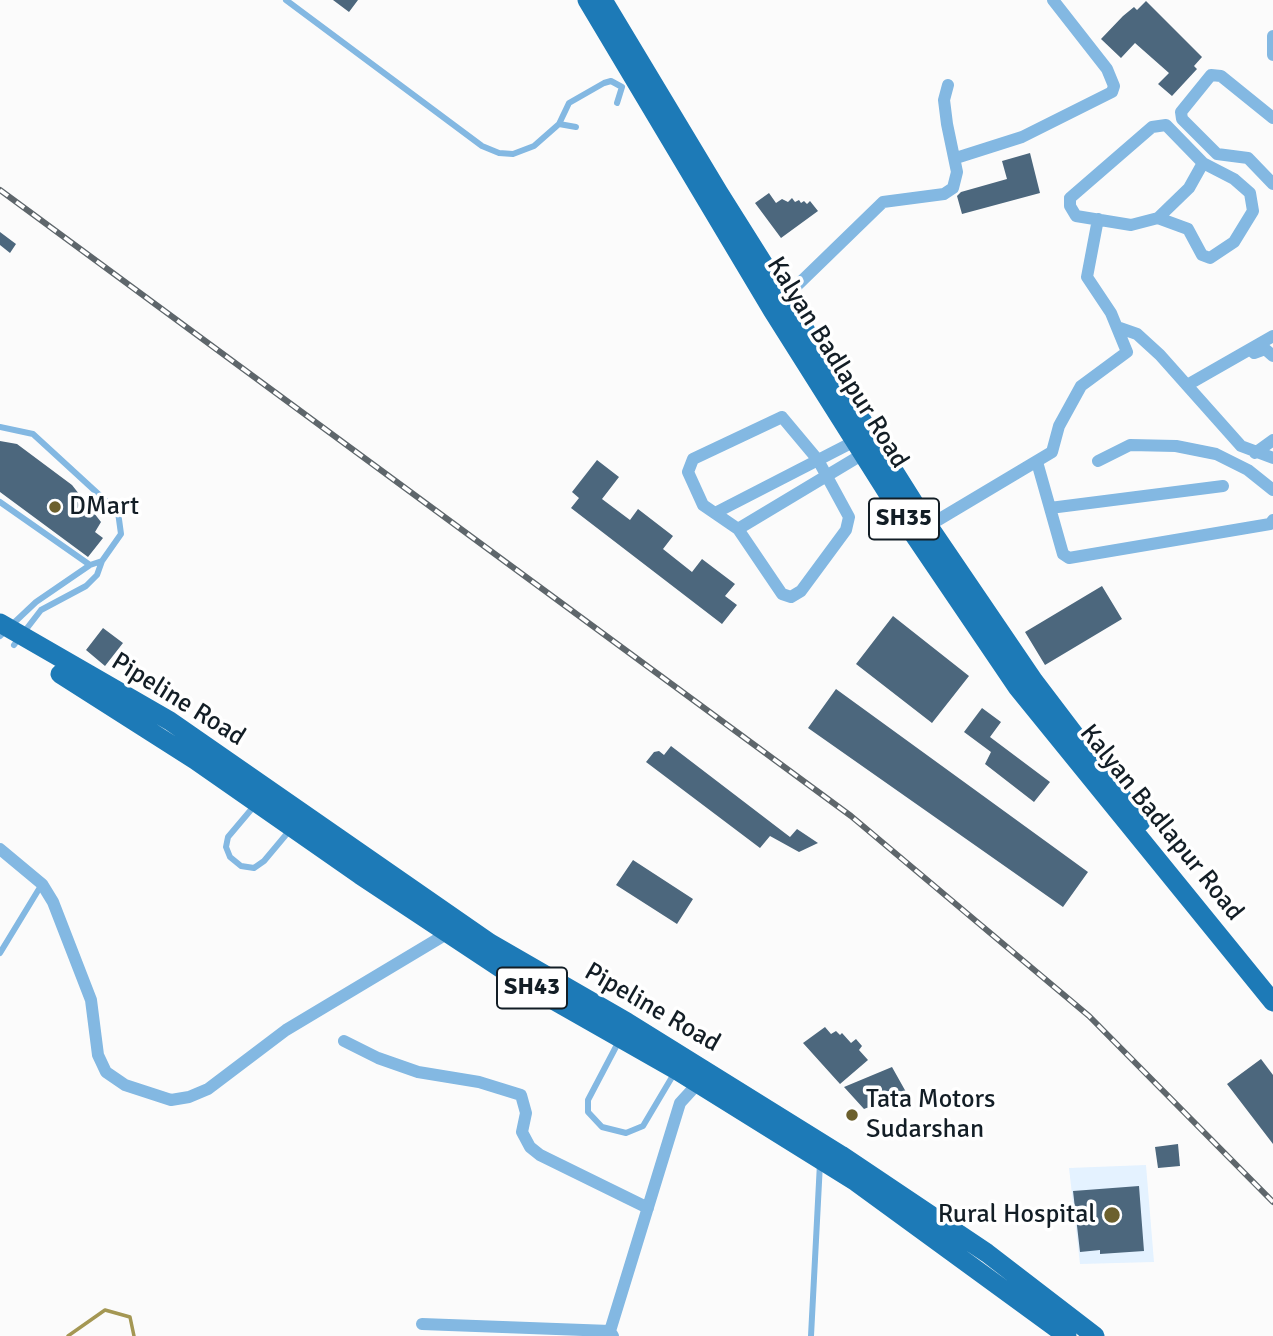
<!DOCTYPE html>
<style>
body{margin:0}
canvas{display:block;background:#fbfbfb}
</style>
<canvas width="1273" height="1336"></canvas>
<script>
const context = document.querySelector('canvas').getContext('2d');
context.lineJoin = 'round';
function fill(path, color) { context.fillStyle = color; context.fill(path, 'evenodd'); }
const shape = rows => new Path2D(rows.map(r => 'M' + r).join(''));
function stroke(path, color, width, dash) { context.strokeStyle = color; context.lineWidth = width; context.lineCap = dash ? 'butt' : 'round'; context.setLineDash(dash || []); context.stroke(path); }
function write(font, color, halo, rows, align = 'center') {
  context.font = font + ' Signika,sans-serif'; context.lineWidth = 7; context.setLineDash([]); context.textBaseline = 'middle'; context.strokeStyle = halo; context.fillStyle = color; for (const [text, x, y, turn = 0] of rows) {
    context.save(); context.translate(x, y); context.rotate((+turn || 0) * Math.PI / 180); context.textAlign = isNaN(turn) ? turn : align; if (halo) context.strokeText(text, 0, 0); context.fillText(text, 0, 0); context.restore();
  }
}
const built = shape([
 [1146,1165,1154,1262,1080,1264,1069,1168]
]);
const stream = shape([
 [68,1336,105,1310,130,1317,134,1336]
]);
const building = shape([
 [333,0,358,0,349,12],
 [1146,1,1202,57,1194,66,1197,69,1172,96,1158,84,1169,73,1135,43,1121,58,1101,39,1123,16,1134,7,1137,10],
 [1030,153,1040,193,962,214,957,196,961,192,1007,179,1002,161],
 [769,193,776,203,782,199,788,202,792,198,795,202,799,200,801,203,804,201,807,204,810,201,818,211,781,238,755,203],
 [0,232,16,244,10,253,0,245],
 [0,441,17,444,72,485,101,522,95,532,103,538,88,557,0,492],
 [597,460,619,477,602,499,630,520,638,509,673,536,663,549,692,572,702,559,735,584,725,596,737,605,722,624,571,508,579,498,572,492],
 [1102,586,1122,619,1045,665,1025,632],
 [893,616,969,676,932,723,856,664],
 [103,628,123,643,105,666,86,650],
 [836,689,1088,872,1063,907,808,728],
 [982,708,1001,722,990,737,1050,782,1034,802,985,764,991,752,964,732],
 [671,746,790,837,797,829,818,843,799,852,770,836,760,848,646,762,654,752,659,751,664,755],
 [633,860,693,899,677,924,616,885],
 [825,1027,831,1034,836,1031,840,1035,842,1033,851,1043,856,1039,862,1046,859,1050,868,1060,840,1084,803,1043],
 [1261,1059,1273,1075,1273,1144,1227,1084],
 [892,1067,906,1092,864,1109,844,1087],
 [1178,1144,1180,1166,1158,1168,1155,1147],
 [1139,1186,1144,1251,1100,1254,1100,1250,1080,1252,1073,1191]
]);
const lane = shape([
 [286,0,482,146,499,153,513,154,534,146,559,124,569,103,604,83,611,81,622,87],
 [617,103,622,87],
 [559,124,576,127],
 [0,427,33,434,118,512,121,534,102,561],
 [0,502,90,565],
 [0,636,36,602,90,565,102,561,97,575,86,586,41,610,14,645],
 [255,805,228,837,226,847,230,857,241,866,254,868,264,861,290,830],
 [0,953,42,884],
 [619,1041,588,1100,588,1112,602,1127,626,1133,643,1126,675,1072],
 [811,1336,820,1163]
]);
const street = shape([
 [1273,36,1273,55],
 [1273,118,1221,76,1211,75,1181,112,1182,119,1217,154,1248,158,1273,184],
 [956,158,1022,137,1112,92,1114,86,1107,69,1053,0],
 [1158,218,1188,229,1202,255,1210,258,1234,242,1253,211,1250,193,1234,179,1203,163,1166,125,1152,127,1070,198,1070,206,1076,216,1131,225,1158,218,1189,188,1203,163],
 [780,302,883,202,944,194,953,188,957,172,947,124,944,100,948,85],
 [1117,327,1137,334,1160,355,1241,446,1273,458],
 [1254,353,1265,349,1273,356],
 [1189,384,1273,336],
 [782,417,818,460,849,517,846,530,801,591,791,597,782,594,738,529,703,505,688,472,693,459,782,417],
 [1255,453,1273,440],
 [1098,461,1130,445,1176,446,1216,454,1248,470,1273,490],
 [1037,462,1063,554,1069,558,1270,524,1273,520],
 [1050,508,1223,486],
 [717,512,855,441],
 [738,529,863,454],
 [923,529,1052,452,1059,426,1081,386,1127,352,1111,313,1087,277,1098,219],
 [0,849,42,884,53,902,91,1000,98,1055,106,1072,125,1085,171,1100,189,1097,208,1089,286,1030,453,930],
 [344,1041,378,1058,418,1072,479,1082,521,1095,526,1113,522,1132,530,1147,540,1155,648,1208],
 [422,1324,610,1331],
 [613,1336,610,1331,680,1103,701,1080]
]);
const primary = shape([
 [587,0,772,310,914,535,1017,687,1273,1002],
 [603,0,719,193,928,525,1034,681,1141,822],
 [0,623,170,721,490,943,627,1022,841,1155,987,1253,1095,1336],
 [60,674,195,760,360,875,523,983,676,1070,856,1182,1067,1336]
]);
const rail = shape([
 [0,190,851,816,1089,1016,1273,1202]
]);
const markers = [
 [55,507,7,"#6c602d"],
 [852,1115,7,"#6c602d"],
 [1112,1215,9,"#6c602d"]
];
const shields = [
 [904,519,70],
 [532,988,70]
];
const shieldNames = [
 ["SH35",904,519],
 ["SH43",532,988]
];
const streetNames = [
 ["Kalyan Badlapur Road",837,363,58],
 ["Pipeline Road",178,700,32],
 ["Kalyan Badlapur Road",1161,823,51],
 ["Pipeline Road",652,1008,30]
];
const poiNames = [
 ["DMart",69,507],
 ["Tata Motors",866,1100],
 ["Sudarshan",866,1130],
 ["Rural Hospital",1096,1215,"right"]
];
fill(built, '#e4f2ff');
stroke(stream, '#a49753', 3.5);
fill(building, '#4c677d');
stroke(lane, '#83b8e2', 6);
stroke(street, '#83b8e2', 12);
stroke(primary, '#1d7ab7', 19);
stroke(rail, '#5e666b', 6);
stroke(rail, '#fff', 3.5, [10]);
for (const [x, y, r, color] of markers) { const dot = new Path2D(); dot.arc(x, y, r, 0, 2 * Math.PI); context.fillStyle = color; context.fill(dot); stroke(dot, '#fff', 2.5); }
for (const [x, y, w] of shields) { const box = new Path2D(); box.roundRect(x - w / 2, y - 20.5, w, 41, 5); context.fillStyle = '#fff'; context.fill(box); stroke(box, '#131e26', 2); }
write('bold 24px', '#131e26', null, shieldNames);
write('26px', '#131e26', '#fff', streetNames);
write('26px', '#131e26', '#fff', poiNames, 'left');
</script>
